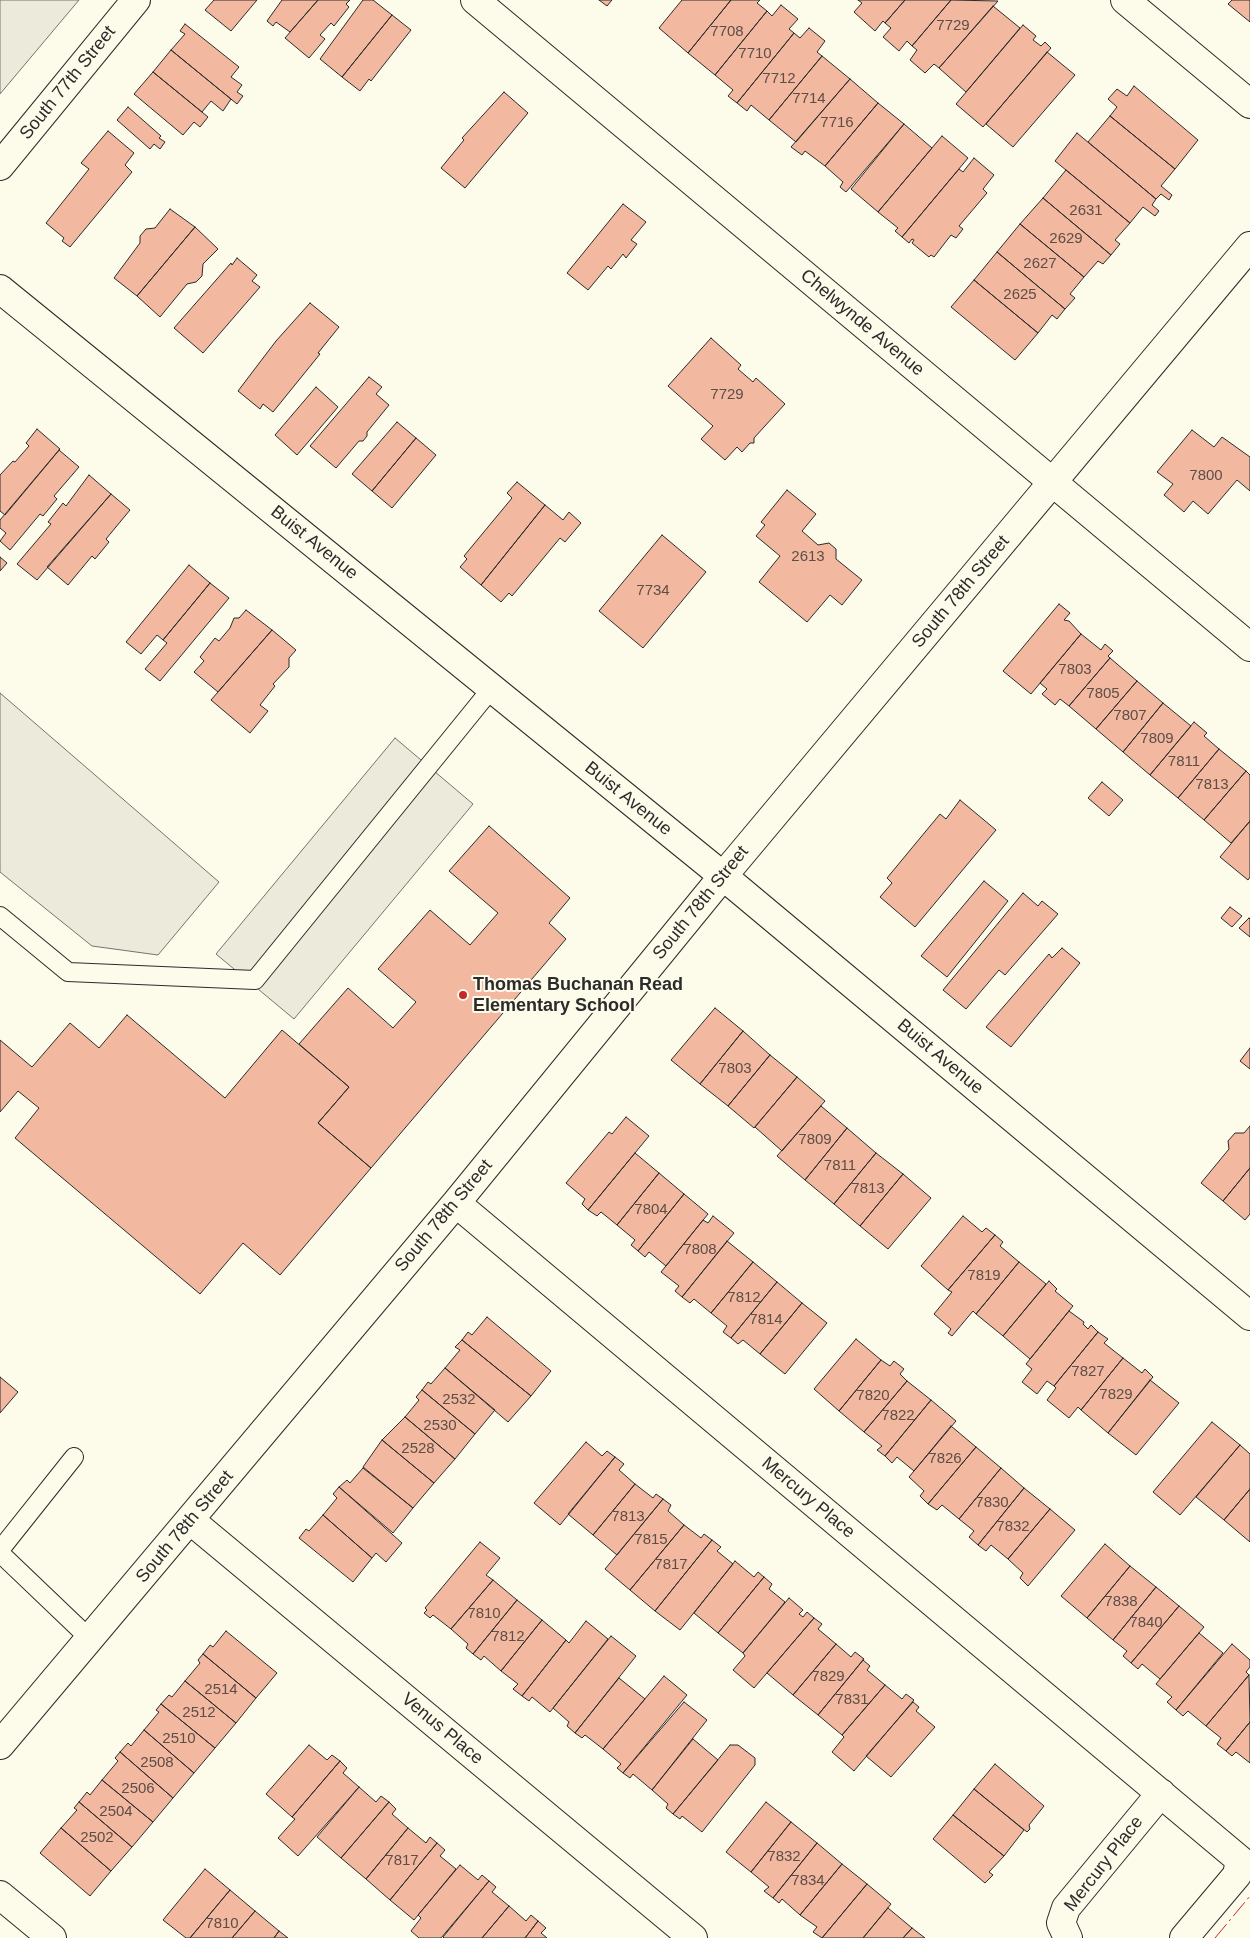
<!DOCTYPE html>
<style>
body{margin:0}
canvas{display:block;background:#fdfbea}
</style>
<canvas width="1250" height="1938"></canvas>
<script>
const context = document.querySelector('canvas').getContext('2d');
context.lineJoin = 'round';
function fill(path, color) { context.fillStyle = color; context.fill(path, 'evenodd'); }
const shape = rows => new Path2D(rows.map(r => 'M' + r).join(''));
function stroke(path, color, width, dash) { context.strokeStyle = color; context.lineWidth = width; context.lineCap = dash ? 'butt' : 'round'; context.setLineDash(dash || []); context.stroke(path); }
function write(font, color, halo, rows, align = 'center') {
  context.font = font + ' Helvetica,sans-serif'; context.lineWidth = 4; context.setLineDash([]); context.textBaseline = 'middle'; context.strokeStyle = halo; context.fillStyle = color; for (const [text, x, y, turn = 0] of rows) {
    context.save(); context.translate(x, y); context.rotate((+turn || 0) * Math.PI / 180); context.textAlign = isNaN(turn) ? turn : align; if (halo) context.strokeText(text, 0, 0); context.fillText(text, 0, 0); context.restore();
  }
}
const green = shape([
 [0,0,79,0,0,94,0,0]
]);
const parking = shape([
 [0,693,219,882,158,955,92,946,0,872,0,693],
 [395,738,473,804,294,1019,216,954,395,738]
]);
const building = shape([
 [214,0,257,0,231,31,205,10,214,0],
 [282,0,318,0,290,32,276,22,273,26,267,21,282,0],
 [318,0,350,0,346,4,349,7,334,26,331,23,320,35,325,39,309,58,285,38,318,0],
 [363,0,373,0,392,15,342,77,320,59,363,0],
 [599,0,612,0,607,6,599,0],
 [682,0,731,0,688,53,659,28,682,0],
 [731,0,760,0,757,3,767,11,715,75,688,53,731,0],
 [858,0,905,0,885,23,883,21,875,31,854,12,862,3,858,0],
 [905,0,951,0,912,46,907,41,899,51,883,37,891,28,885,23,905,0],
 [951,0,998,1,939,68,934,64,925,73,910,60,917,50,912,46,951,0],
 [1232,0,1250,0,1250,22,1228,4,1232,0],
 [781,5,798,19,789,29,794,33,737,103,728,96,733,90,715,75,767,11,772,16,781,5],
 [993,6,1020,28,966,92,939,68,993,6],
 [392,15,411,30,371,81,369,79,360,91,342,77,392,15],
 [185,24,239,67,231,77,242,85,237,92,243,96,237,104,171,50,185,34,180,31,185,24],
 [1023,25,1036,36,1033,40,1041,46,1045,42,1051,48,983,127,956,104,1023,25],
 [809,28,825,41,817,52,822,56,769,120,751,105,747,111,737,103,794,33,800,38,809,28],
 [171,50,231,99,223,111,211,101,202,112,153,72,171,50],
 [1047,52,1075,75,1013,147,986,124,1047,52],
 [822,56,850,79,796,142,769,120,822,56],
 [153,72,208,117,200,127,194,122,183,135,134,94,153,72],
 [850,79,878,103,825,166,805,151,802,155,791,147,850,79],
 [1134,86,1198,140,1175,169,1110,116,1117,107,1108,99,1117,89,1127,96,1134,86],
 [504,92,528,113,465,188,441,168,464,140,462,138,504,92],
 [878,103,904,124,846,192,840,187,843,182,825,166,878,103],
 [128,107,161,136,159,138,165,142,160,149,154,144,150,149,117,120,128,107],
 [1110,116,1175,169,1161,186,1172,195,1169,200,1161,194,1156,199,1088,142,1110,116],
 [904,124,932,148,878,212,851,189,904,124],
 [108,131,134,153,125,165,132,172,70,247,62,241,64,238,46,223,89,169,81,163,108,131],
 [1077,133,1156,199,1152,205,1159,211,1155,216,1143,207,1130,223,1055,161,1077,133],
 [942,136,968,158,902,237,895,231,898,228,878,212,942,136],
 [974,158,994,175,983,189,987,193,959,226,963,229,956,238,951,235,934,257,931,255,929,257,912,243,914,240,912,239,909,243,902,237,959,169,963,172,974,158],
 [1066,170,1130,223,1115,240,1120,244,1111,255,1043,198,1066,170],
 [1043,198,1111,255,1103,264,1098,261,1084,277,1020,224,1043,198],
 [623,204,646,222,631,240,637,244,626,258,623,254,611,269,608,266,588,290,567,273,623,204],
 [170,209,195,227,137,296,114,278,140,243,140,236,146,229,155,228,170,209],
 [1020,224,1084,277,1070,294,1075,298,1065,309,997,252,1020,224],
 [195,227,218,249,203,264,202,276,196,282,187,284,160,317,137,296,195,227],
 [997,252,1065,309,1057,319,1052,315,1038,333,974,280,997,252],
 [237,258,257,275,252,281,260,287,203,353,174,328,231,263,232,265,237,258],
 [974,280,1038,333,1015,360,951,307,974,280],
 [310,303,339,327,318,353,320,354,273,412,263,404,260,409,238,391,276,341,310,303],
 [711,338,741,365,738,369,753,382,756,378,785,404,754,438,754,443,750,443,742,452,737,447,725,460,701,439,713,426,668,386,711,338],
 [369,377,382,387,376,394,389,405,367,432,367,436,363,441,359,441,336,468,310,446,369,377],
 [316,387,338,407,297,455,275,435,316,387],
 [397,422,416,438,372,491,352,474,397,422],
 [37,429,60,449,5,515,0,511,0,475,13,461,15,462,29,446,26,443,37,429],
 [1192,430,1214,447,1222,437,1250,457,1250,491,1237,480,1208,514,1193,501,1184,512,1164,495,1173,484,1157,472,1192,430],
 [416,438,436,455,392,508,372,491,416,438],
 [59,450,79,467,54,496,57,499,43,516,40,514,10,550,0,541,6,533,0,528,0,520,59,450],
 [89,475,111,494,37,580,17,564,51,524,48,522,63,503,66,506,89,475],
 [517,482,545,505,481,585,460,567,467,559,464,556,512,498,507,493,517,482],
 [787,490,816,514,802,531,818,545,829,543,836,549,836,559,862,580,842,605,830,595,807,622,759,582,780,556,756,536,765,525,761,522,787,490],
 [111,494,130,510,106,539,109,542,95,559,92,556,68,585,47,567,111,494],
 [545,505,563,520,569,512,581,523,565,542,560,538,512,596,509,593,501,602,481,585,545,505],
 [662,535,706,572,643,648,599,611,662,535],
 [0,557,7,563,0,571,0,557],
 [189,565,210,583,163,640,157,635,141,654,126,642,189,565],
 [210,583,229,598,160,681,145,669,167,643,163,640,210,583],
 [1059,604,1070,613,1064,620,1069,621,1081,634,1031,694,1003,671,1059,604],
 [246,610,272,630,218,692,194,672,204,661,200,657,215,638,219,641,230,628,234,618,239,618,246,610],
 [272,630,296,650,289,658,289,667,273,684,275,686,260,705,268,711,250,733,211,700,272,630],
 [1081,634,1101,650,1105,644,1113,651,1108,656,1110,658,1069,706,1060,699,1055,705,1042,694,1047,689,1040,683,1081,634],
 [1110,658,1137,681,1096,729,1069,706,1110,658],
 [1137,681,1163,703,1123,752,1096,729,1137,681],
 [1163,703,1191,726,1150,775,1123,752,1163,703],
 [1194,722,1207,733,1204,736,1219,749,1178,798,1150,775,1194,722],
 [1219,749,1246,771,1204,820,1178,798,1219,749],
 [1246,771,1250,775,1250,821,1231,843,1204,820,1246,771],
 [1102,782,1123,800,1109,816,1088,798,1102,782],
 [960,800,996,830,915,927,880,897,892,883,887,878,940,814,946,819,960,800],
 [1250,821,1250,877,1248,880,1220,857,1250,821],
 [489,826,570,898,549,923,566,939,371,1168,318,1123,349,1087,299,1044,348,988,393,1028,416,1002,378,969,430,910,470,945,498,913,449,871,489,826],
 [984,881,1008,901,947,977,921,956,984,881],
 [1023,893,1038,906,1042,901,1058,914,1005,975,999,970,966,1009,943,990,1023,893],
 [1230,907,1242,916,1232,927,1221,918,1230,907],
 [1249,918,1250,919,1250,937,1239,928,1249,918],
 [1062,948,1080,963,1011,1047,986,1027,1049,954,1052,958,1062,948],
 [715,1008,743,1031,700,1084,671,1060,715,1008],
 [127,1015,225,1098,282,1030,349,1087,318,1123,371,1168,280,1275,243,1243,200,1294,15,1138,39,1108,18,1091,0,1112,0,1040,32,1067,70,1023,99,1048,127,1015],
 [743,1031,770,1055,728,1106,700,1084,743,1031],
 [1250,1048,1250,1069,1240,1061,1250,1048],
 [770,1055,797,1077,754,1128,728,1106,770,1055],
 [797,1077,825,1101,782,1151,755,1127,797,1077],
 [821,1106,847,1128,805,1180,777,1156,821,1106],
 [626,1117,649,1136,588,1210,582,1204,585,1199,566,1183,609,1132,612,1134,626,1117],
 [1250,1126,1250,1168,1223,1201,1201,1183,1229,1149,1228,1141,1235,1133,1244,1133,1250,1126],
 [847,1128,876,1153,834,1204,805,1180,847,1128],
 [635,1153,659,1173,617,1225,601,1212,597,1216,588,1210,635,1153],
 [876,1153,903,1174,860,1226,834,1204,876,1153],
 [1250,1168,1250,1214,1245,1220,1223,1201,1250,1168],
 [659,1173,684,1194,638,1251,631,1245,635,1240,617,1225,659,1173],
 [903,1174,931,1198,888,1249,860,1226,903,1174],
 [684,1194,708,1214,666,1266,649,1252,645,1257,638,1251,684,1194],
 [713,1216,734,1233,682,1297,675,1291,679,1286,661,1272,703,1220,708,1223,713,1216],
 [963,1216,982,1232,986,1228,995,1235,948,1290,921,1266,963,1216],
 [995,1235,1003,1242,1000,1246,1019,1262,976,1314,973,1311,952,1336,948,1333,951,1329,934,1314,952,1292,948,1290,995,1235],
 [727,1241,753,1262,711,1313,694,1299,690,1303,682,1297,727,1241],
 [753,1262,777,1282,731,1338,723,1332,727,1326,711,1313,753,1262],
 [1019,1262,1046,1284,1003,1336,976,1314,1019,1262],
 [1049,1281,1057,1289,1055,1291,1073,1306,1030,1359,1003,1336,1049,1281],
 [777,1282,802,1303,760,1354,743,1340,738,1344,731,1338,777,1282],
 [802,1303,827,1323,785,1374,760,1354,802,1303],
 [1069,1311,1084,1322,1083,1324,1088,1329,1091,1325,1098,1332,1054,1386,1047,1381,1037,1394,1022,1382,1032,1369,1026,1364,1069,1311],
 [487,1317,551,1371,531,1396,462,1340,468,1332,472,1335,487,1317],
 [1098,1332,1108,1339,1104,1343,1123,1358,1081,1410,1078,1407,1069,1418,1047,1400,1056,1388,1054,1386,1098,1332],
 [856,1339,881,1360,839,1411,814,1389,856,1339],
 [462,1340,531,1396,508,1422,445,1368,460,1350,455,1347,462,1340],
 [1123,1358,1142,1373,1145,1369,1153,1377,1108,1433,1081,1410,1123,1358],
 [881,1360,890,1366,894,1361,904,1369,900,1374,907,1381,864,1432,839,1411,881,1360],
 [445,1368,495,1410,475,1434,422,1390,428,1382,431,1384,445,1368],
 [0,1377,18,1392,0,1413,0,1377],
 [1150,1380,1179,1403,1136,1455,1108,1433,1150,1380],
 [907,1381,931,1400,885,1456,877,1450,882,1446,864,1432,907,1381],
 [422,1390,475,1434,455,1459,405,1417,419,1400,416,1397,422,1390],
 [931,1400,956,1421,914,1471,897,1457,892,1463,885,1456,931,1400],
 [405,1417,455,1459,434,1483,382,1440,405,1417],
 [1212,1422,1240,1445,1180,1515,1153,1492,1212,1422],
 [951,1426,976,1447,928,1504,920,1496,924,1491,909,1477,951,1426],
 [382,1440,434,1483,413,1508,363,1467,382,1440],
 [586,1442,602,1456,607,1451,615,1457,560,1525,534,1503,586,1442],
 [1240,1445,1250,1454,1250,1489,1224,1520,1196,1497,1240,1445],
 [976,1447,1001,1468,959,1519,942,1505,937,1510,928,1504,976,1447],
 [615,1457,624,1464,619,1470,635,1484,593,1535,568,1514,615,1457],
 [363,1468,413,1508,393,1533,339,1487,347,1480,350,1483,363,1468],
 [1001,1468,1024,1488,978,1545,969,1537,974,1531,959,1519,1001,1468],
 [635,1484,653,1498,656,1494,663,1499,617,1555,593,1535,635,1484],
 [339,1487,402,1543,386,1562,376,1553,372,1558,323,1515,337,1498,333,1494,339,1487],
 [1024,1488,1050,1509,1008,1559,991,1545,986,1551,978,1545,1024,1488],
 [1250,1489,1250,1542,1224,1520,1250,1489],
 [663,1499,671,1505,668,1511,684,1525,630,1590,605,1569,663,1499],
 [1050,1509,1075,1530,1028,1586,1020,1578,1023,1573,1008,1559,1050,1509],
 [323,1515,372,1558,353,1582,299,1538,306,1529,309,1531,323,1515],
 [684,1525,701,1538,704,1534,712,1540,655,1611,630,1590,684,1525],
 [712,1540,721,1547,717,1551,733,1564,680,1630,655,1611,712,1540],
 [480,1542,500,1558,486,1575,493,1580,451,1629,433,1615,430,1618,424,1613,427,1610,425,1608,480,1542],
 [1105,1544,1130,1566,1087,1618,1061,1596,1105,1544],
 [735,1561,754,1577,758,1572,764,1577,718,1633,694,1613,735,1561],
 [1130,1566,1156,1587,1113,1640,1087,1618,1130,1566],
 [764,1577,772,1584,769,1589,785,1602,743,1653,718,1633,764,1577],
 [493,1580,517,1600,473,1654,466,1648,468,1644,451,1629,493,1580],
 [1156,1587,1179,1606,1131,1663,1123,1656,1127,1651,1113,1640,1156,1587],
 [789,1598,803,1610,799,1614,803,1617,807,1612,814,1618,754,1688,733,1670,745,1656,743,1653,789,1598],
 [517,1600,542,1620,501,1671,484,1656,481,1660,473,1654,517,1600],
 [1179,1606,1204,1627,1160,1679,1142,1664,1138,1669,1131,1663,1179,1606],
 [814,1618,822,1624,818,1629,836,1644,793,1695,767,1673,814,1618],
 [542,1620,566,1640,522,1696,513,1689,518,1684,501,1671,542,1620],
 [586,1621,608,1639,550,1712,532,1697,529,1701,522,1696,566,1640,569,1643,586,1621],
 [226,1631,277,1673,256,1698,203,1654,210,1645,213,1647,226,1631],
 [1199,1633,1223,1653,1176,1710,1167,1702,1172,1697,1156,1684,1199,1633],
 [611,1636,636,1656,575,1733,567,1726,569,1722,553,1708,611,1636],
 [836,1644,851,1657,855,1652,864,1659,818,1715,793,1695,836,1644],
 [1232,1644,1250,1660,1250,1667,1246,1672,1249,1675,1206,1726,1188,1711,1183,1716,1176,1710,1232,1644],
 [203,1654,256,1698,236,1723,185,1681,200,1663,198,1660,203,1654],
 [863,1660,870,1666,867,1670,885,1685,842,1735,818,1715,863,1660],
 [1249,1675,1250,1722,1226,1751,1217,1744,1221,1738,1206,1726,1249,1675],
 [664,1676,687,1695,623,1773,617,1768,621,1764,603,1749,664,1676],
 [619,1678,645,1699,603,1749,585,1735,582,1738,575,1733,619,1678],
 [185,1681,236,1723,215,1748,161,1704,169,1695,172,1697,185,1681],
 [885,1685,902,1699,906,1694,914,1700,854,1771,832,1752,844,1737,842,1735,885,1685],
 [684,1702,707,1720,652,1790,633,1774,630,1778,623,1773,684,1702],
 [913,1702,919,1707,916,1711,935,1727,891,1777,866,1756,913,1702],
 [161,1704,215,1748,194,1773,144,1730,159,1712,156,1710,161,1704],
 [1250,1722,1250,1763,1236,1752,1232,1756,1226,1751,1250,1722],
 [144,1730,194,1773,173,1798,120,1752,128,1743,131,1746,144,1730],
 [693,1739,718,1760,673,1814,666,1808,668,1804,652,1790,693,1739],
 [309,1745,327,1760,332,1755,340,1761,292,1817,266,1794,309,1745],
 [730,1745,738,1745,755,1758,755,1765,702,1832,682,1816,680,1819,673,1814,730,1745],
 [120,1752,173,1798,153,1822,102,1780,118,1761,115,1758,120,1752],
 [340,1761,347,1768,343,1773,359,1787,298,1856,278,1838,295,1819,292,1817,340,1761],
 [995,1764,1044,1806,1029,1825,1030,1829,1027,1832,974,1789,995,1764],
 [102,1780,153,1822,132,1847,79,1802,87,1792,90,1795,102,1780],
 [359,1787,376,1802,381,1796,389,1802,341,1858,317,1837,359,1787],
 [974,1789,1024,1830,1004,1856,953,1815,974,1789],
 [79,1802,132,1847,111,1871,61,1828,77,1810,74,1808,79,1802],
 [389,1802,396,1809,392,1814,408,1828,366,1879,341,1858,389,1802],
 [766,1802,791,1822,751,1872,726,1852,766,1802],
 [953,1815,1004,1856,989,1872,993,1875,985,1883,933,1839,953,1815],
 [791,1822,817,1843,773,1898,764,1891,769,1887,751,1872,791,1822],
 [61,1828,111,1871,90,1896,40,1853,61,1828],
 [408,1828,426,1843,430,1837,437,1843,390,1900,366,1879,408,1828],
 [437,1843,445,1850,440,1856,456,1869,414,1920,390,1900,437,1843],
 [817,1843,842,1864,800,1915,782,1899,779,1903,773,1898,817,1843],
 [842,1864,867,1884,822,1938,813,1932,817,1927,800,1915,842,1864],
 [460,1865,478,1880,482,1875,489,1881,441,1938,419,1938,411,1931,421,1918,418,1915,460,1865],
 [205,1869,230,1890,190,1938,186,1938,163,1920,205,1869],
 [489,1881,496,1887,492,1892,509,1906,482,1938,444,1938,443,1937,489,1881],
 [867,1884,891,1904,863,1938,822,1938,867,1884],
 [230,1890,255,1911,232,1938,190,1938,230,1890],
 [509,1906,526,1921,531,1915,538,1921,525,1938,482,1938,509,1906],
 [888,1908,912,1928,903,1938,863,1938,888,1908],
 [255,1911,279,1931,274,1938,232,1938,255,1911],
 [538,1921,546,1928,541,1933,547,1938,525,1938,538,1921],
 [912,1928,925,1938,903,1938,912,1928],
 [279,1931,288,1938,274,1938,279,1931]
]);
const lane = shape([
 [0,916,68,972,255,980,492,688],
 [0,1550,74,1457],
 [0,1553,90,1639]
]);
const street = shape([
 [475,0,1250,647],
 [1125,0,1250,104],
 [0,166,136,0],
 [456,1203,1240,1860,1237,1875,1184,1938],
 [190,1520,693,1938],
 [0,1745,456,1203,723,876],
 [0,1895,52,1938],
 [1068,1938,1061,1923,1066,1908,1161,1793]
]);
const secondary = shape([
 [0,289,723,876,1250,1316],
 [723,876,1250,246]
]);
const power = shape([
 [1215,1938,1250,1896]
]);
const markers = [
 [463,995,5,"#c62828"]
];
const numberNames = [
 ["7729",953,26],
 ["7708",727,32],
 ["7710",755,54],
 ["7712",779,79],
 ["7714",809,99],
 ["7716",837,123],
 ["2631",1086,211],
 ["2629",1066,239],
 ["2627",1040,264],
 ["2625",1020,295],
 ["7729",727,395],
 ["7800",1206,476],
 ["2613",808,557],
 ["7734",653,591],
 ["7803",1075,670],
 ["7805",1103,694],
 ["7807",1130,716],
 ["7809",1157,739],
 ["7811",1184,762],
 ["7813",1212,785],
 ["7803",735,1069],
 ["7809",815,1140],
 ["7811",840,1166],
 ["7813",868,1189],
 ["7804",651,1210],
 ["7808",700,1250],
 ["7819",984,1276],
 ["7812",744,1298],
 ["7814",766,1320],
 ["7827",1088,1372],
 ["7829",1116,1395],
 ["7820",873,1396],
 ["2532",459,1400],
 ["7822",898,1416],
 ["2530",440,1426],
 ["2528",418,1449],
 ["7826",945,1459],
 ["7830",992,1503],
 ["7813",628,1517],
 ["7832",1013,1527],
 ["7815",651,1540],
 ["7817",671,1565],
 ["7838",1121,1602],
 ["7810",484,1614],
 ["7840",1146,1623],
 ["7812",508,1637],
 ["7829",828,1677],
 ["2514",221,1690],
 ["7831",852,1700],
 ["2512",199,1713],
 ["2510",179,1739],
 ["2508",157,1763],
 ["2506",138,1789],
 ["2504",116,1812],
 ["2502",97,1838],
 ["7832",784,1857],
 ["7817",402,1861],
 ["7834",808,1881],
 ["7810",222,1924]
];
const streetNames = [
 ["South 77th Street",68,83,-51],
 ["Chelwynde Avenue",862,323,40],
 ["Buist Avenue",314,543,39],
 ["South 78th Street",961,592,-50],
 ["Buist Avenue",628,799,39],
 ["South 78th Street",701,903,-51],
 ["Buist Avenue",940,1057,40],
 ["South 78th Street",444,1216,-50],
 ["Mercury Place",808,1498,40],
 ["South 78th Street",185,1527,-50],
 ["Venus Place",442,1729,40],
 ["Mercury Place",1104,1864,-52]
];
const poiNames = [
 ["Thomas Buchanan Read",473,985],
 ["Elementary School",473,1006]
];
fill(green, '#ecebdb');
stroke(green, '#74746e', 1);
fill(parking, '#eceadb');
stroke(parking, '#74746e', 1);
fill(building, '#f2b8a0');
stroke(building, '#2b2b2b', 1);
stroke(lane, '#2b2b2b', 20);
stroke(street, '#2b2b2b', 30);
stroke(secondary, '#2b2b2b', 30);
stroke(lane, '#fdfbea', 18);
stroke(street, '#fdfbea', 28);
stroke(secondary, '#fdfbea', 28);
stroke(power, '#c62828', 1, [18, 4, 2.5, 4]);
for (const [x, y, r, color] of markers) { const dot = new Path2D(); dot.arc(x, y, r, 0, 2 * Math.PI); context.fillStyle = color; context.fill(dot); stroke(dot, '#fdfbea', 2); }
write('15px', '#5d4e48', null, numberNames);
write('18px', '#2b2b2b', '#fdfbea', streetNames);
write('bold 18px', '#2b2b2b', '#fdfbea', poiNames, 'left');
</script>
